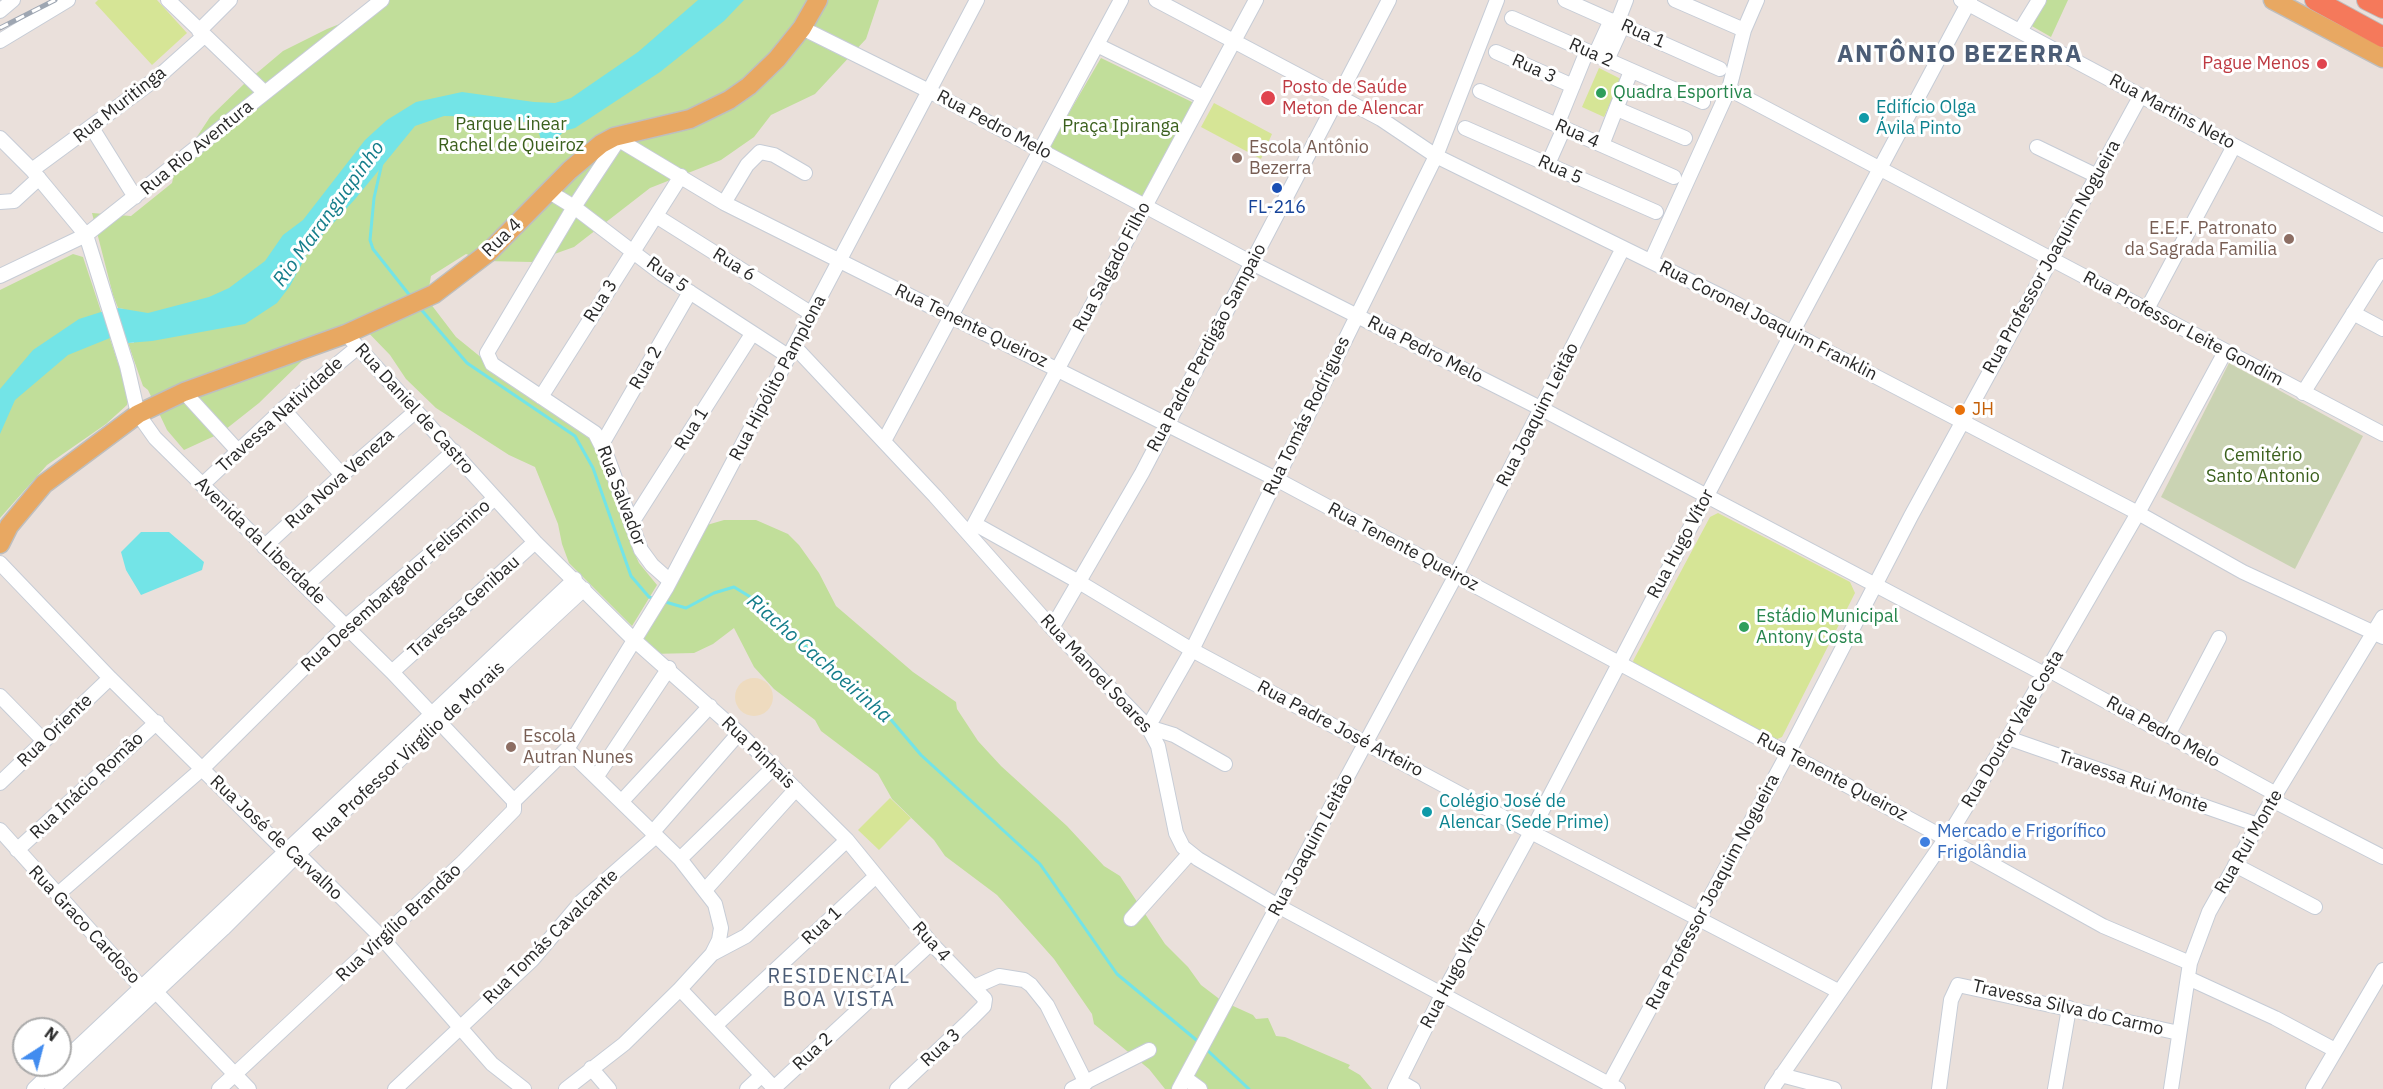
<!DOCTYPE html>
<meta charset="utf-8">
<style>
body{margin:0}
#map{position:relative;width:2383px;height:1089px;overflow:hidden;background:#eae0db;font-family:"IBM Plex Sans",sans-serif}
canvas{display:block}
.north{position:absolute;left:12px;top:1017px;width:60px;height:60px;box-sizing:border-box;background:#fff;border:2px solid #a9a9a9;border-radius:50%;rotate:36deg;font-size:16px;font-weight:700;line-height:24px;text-align:center;color:#282828}
.north::after{content:'';display:block;margin:auto;width:21px;height:27px;background:#428cef;clip-path:polygon(50% 0,100% 100%,50% 72%,0 100%)}
</style>
<div id="map">
<canvas width="2383" height="1089"></canvas>
<div class="north">N</div>
</div>
<script>
const context = document.querySelector('canvas').getContext('2d');
context.lineJoin = 'round';
function fill(path, color) { context.fillStyle = color; context.fill(path, 'evenodd'); }
const shape = rows => new Path2D(rows.map(r => 'M' + r).join(''));
function stroke(path, color, width, dash) { context.strokeStyle = color; context.lineWidth = width; context.lineCap = dash ? 'butt' : 'round'; context.setLineDash(dash || []); context.stroke(path); }
function write(font, color, halo, rows, align = 'center') {
  context.font = font + ' "IBM Plex Sans",sans-serif'; context.lineWidth = 6; context.setLineDash([]); context.textBaseline = 'middle'; context.strokeStyle = halo; context.fillStyle = color; for (const [text, x, y, turn = 0] of rows) {
    context.save(); context.translate(x, y); context.rotate((+turn || 0) * Math.PI / 180); context.textAlign = isNaN(turn) ? turn : align; if (halo) context.strokeText(text, 0, 0); context.fillText(text, 0, 0); context.restore();
  }
}
const green = shape([
 [390,0,879,0,866,39,815,94,771,115,754,137,721,160,650,188,574,247,532,262,485,261,466,254,431,276,427,299,456,337,504,376,586,431,595,444,616,497,630,543,639,563,657,585,632,626,569,563,562,544,558,524,535,467,509,455,436,408,406,379,390,355,361,325,349,324,321,334,305,358,259,403,221,433,184,450,167,430,148,390,143,386,128,343,134,343,124,309,118,308,113,295,92,213,131,216,172,183,175,170,210,117,245,83,283,51,327,29,380,8],
 [2043,0,2068,0,2051,37,2030,25],
 [1101,58,1192,102,1193,108,1141,198,1049,147],
 [73,254,83,257,129,396,127,405,106,424,47,465,0,518,0,290],
 [724,520,756,520,788,534,799,545,819,573,836,606,913,672,956,702,957,709,978,741,1001,766,1067,826,1104,866,1120,876,1165,944,1188,967,1201,985,1222,1001,1253,1015,1256,1019,1268,1018,1276,1036,1285,1037,1350,1065,1348,1068,1360,1075,1372,1089,1165,1089,1149,1069,1094,1024,1092,1014,1054,959,997,895,945,856,934,840,892,799,878,774,821,731,815,720,774,689,754,667,734,628,713,644,694,653,651,654,637,644,707,525]
]);
const sand = shape([
 '735 697a19 19 0 1 1 38 0a19 19 0 1 1-38 0Z'
]);
const cemetery = shape([
 [2229,363,2363,436,2295,569,2161,497]
]);
const pitch = shape([
 [98,0,157,0,187,33,152,65,95,3],
 [1599,68,1621,79,1604,117,1582,107],
 [1214,103,1272,134,1261,159,1201,127],
 [1718,513,1850,582,1855,593,1782,737,1775,740,1636,668,1633,661,1710,517],
 [890,798,911,818,879,850,858,830]
]);
const water = shape([
 [698,0,744,0,724,21,660,72,575,128,564,131,553,143,543,146,538,130,531,123,488,117,444,116,415,126,356,198,309,250,290,286,277,303,245,324,152,341,128,343,110,338,68,355,15,400,0,434,0,389,33,350,79,319,101,312,118,308,148,313,209,297,229,288,265,261,283,235,303,220,365,140,387,120,416,102,462,92,534,102,555,103,571,98,638,52],
 [141,532,169,532,204,562,202,570,141,595,126,570,121,552]
]);
const stream = shape([
 [382,163,374,198,370,240,373,249,411,297],
 [419,307,467,363,575,436,593,468,631,576,649,597,656,599],
 [662,601,686,608,714,593,734,587,757,601,797,639,887,715,921,755,1040,864,1117,974,1200,1043],
 [1205,1048,1249,1089]
]);
const minor = shape([
 [168,0,265,93],
 [1156,0,1381,119,1436,156,1723,297,2138,513,2243,572,2383,637],
 [1565,0,1720,69],
 [1675,0,1744,30],
 [1961,0,2383,225],
 [0,11,13,0],
 [1512,18,1703,102],
 [1617,23,1626,0],
 [802,28,929,91,1252,263,1542,409,2046,675],
 [199,31,230,0],
 [2020,31,2039,0],
 [0,41,68,0],
 [1097,45,1203,97],
 [1496,52,1573,86],
 [1595,55,1611,20],
 [1607,60,1623,25],
 [1729,89,2383,434],
 [1480,91,1674,177],
 [1617,109,1685,138],
 [1557,125,1587,51],
 [92,128,135,197],
 [1465,128,1656,212],
 [614,137,724,203,1276,479,1945,838,2103,926,2190,963],
 [0,138,32,170,86,235,127,366,138,414,155,438,392,672,514,801],
 [619,139,574,207,487,353,492,364,595,433,608,459,641,550,652,565,670,581],
 [1602,145,1631,71],
 [2037,147,2095,175],
 [1548,164,1564,128],
 [32,170,157,78,204,36],
 [548,191,574,207,662,274,788,356],
 [0,202,14,201,39,178],
 [724,203,747,165,760,152,774,155,805,173],
 [656,216,812,314],
 [1651,261,1729,89,1744,30,1757,0],
 [0,276,86,235,382,0],
 [2147,309,2234,146],
 [2353,313,2383,329],
 [346,334,535,542,633,639,739,733,847,840,931,943,985,999,984,1006,970,1020,897,1089],
 [794,346,935,496,1052,628,1148,727,1158,746,1176,833,1183,847,1198,859,1278,906,1618,1089],
 [184,392,237,450],
 [2303,393,2383,266],
 [541,397,681,176],
 [283,409,342,475],
 [884,441,1121,0],
 [602,444,690,292],
 [202,485,283,409,358,347],
 [631,524,752,334],
 [975,524,1079,582,1192,650,1531,832,1838,991],
 [970,532,1256,0],
 [264,547,342,475,416,411],
 [0,563,110,678,285,851,298,854,382,938,492,1064,524,1089],
 [305,586,454,451],
 [1052,628,1142,473,1389,0],
 [2049,670,2276,794],
 [392,672,535,542],
 [0,696,44,741],
 [2168,735,2219,638],
 [2008,738,2258,825],
 [567,749,680,859,715,904,721,928,719,940,712,954,680,989,775,1089],
 [1225,764,1174,735,1148,727,1192,650,1436,156,1497,0],
 [597,776,669,668],
 [0,783,110,678],
 [2272,800,2383,857],
 [622,801,710,706],
 [0,830,141,987,156,992,249,1089],
 [652,833,739,733],
 [17,850,157,722],
 [680,859,774,767],
 [2235,865,2315,907],
 [706,889,796,789],
 [58,894,203,768,346,626,495,498],
 [1131,919,1190,853],
 [712,954,746,936,847,840],
 [2188,978,2275,1018,2335,1050],
 [974,987,999,976,1024,980,1031,985,1047,1005,1086,1083],
 [716,1025,876,876],
 [60,1064,575,579],
 [591,1068,609,1089],
 [1781,1075,1834,1089],
 [1185,1078,1200,1089],
 [1399,1081,1413,1089],
 [1609,1084,1788,753,1911,516,2140,97],
 [774,1088,931,943],
 [34,1089,59,1065],
 [52,1089,223,929,298,854,584,589],
 [219,1089,463,862,514,810,514,801,567,749,667,587,977,0],
 [395,1089,532,960,582,901,656,836],
 [566,1089,624,1044,680,989],
 [747,1089,762,1075],
 [1072,1089,1149,1050],
 [1179,1089,1456,575,1623,248],
 [1395,1089,1442,995,1531,832,1792,333,1970,0],
 [1772,1089,1955,825,2008,738,2138,513,2225,352],
 [1939,1089,1951,1000,1958,985,2179,1033],
 [2055,1089,2069,1008],
 [2171,1089,2190,963,2209,912,2272,800,2383,617],
 [2313,1089,2383,970]
]);
const major = shape([
 [2273,0,2383,58],
 [0,544,9,526,44,484,138,414,184,392,346,334,434,294,489,252,570,170,601,144,614,137,690,119,729,100,749,86,777,59,802,28,818,0]
]);
const highway = shape([
 [2315,0,2383,37],
 [2367,0,2383,8]
]);
const rail = shape([
 [0,28,55,0]
]);
const markers = [
 [2322,64,6,"#e0444e"],
 [1601,93,6,"#2e9e5b"],
 [1268,98,8,"#e0444e"],
 [1864,118,6,"#0f9aa8"],
 [1237,158,6,"#8d6e63"],
 [1277,188,6,"#1a4fb4"],
 [2289,239,6,"#8d6e63"],
 [1960,410,6,"#e8710a"],
 [1744,627,6,"#2e9e5b"],
 [511,747,6,"#8d6e63"],
 [1427,812,6,"#0f9aa8"],
 [1925,842,6,"#3f7fe0"]
];
const streetNames = [
 ["Rua 1",1643,34,24],
 ["Rua 2",1591,53,24],
 ["Rua 3",1534,69,24],
 ["Rua Muritinga",120,105,-38],
 ["Rua Martins Neto",2172,112,28],
 ["Rua Pedro Melo",994,125,28],
 ["Rua 4",1577,134,24],
 ["Rua Rio Aventura",197,148,-39],
 ["Rua 5",1560,170,24],
 ["Rua 4",502,238,-44],
 ["Rua Professor Joaquim Nogueira",2052,257,-61],
 ["Rua 6",734,265,32],
 ["Rua Salgado Filho",1112,267,-62],
 ["Rua 5",667,275,36],
 ["Rua 3",601,301,-58],
 ["Rua Coronel Joaquim Franklin",1768,321,27],
 ["Rua Tenente Queiroz",971,326,26],
 ["Rua Professor Leite Gondim",2183,329,28],
 ["Rua Padre Perdigão Sampaio",1207,348,-62],
 ["Rua Pedro Melo",1425,350,27],
 ["Rua 2",646,368,-60],
 ["Rua Hipólito Pamplona",778,378,-62],
 ["Rua Daniel de Castro",414,409,48],
 ["Travessa Natividade",280,415,-42],
 ["Rua Joaquim Leitão",1538,415,-63],
 ["Rua Tomás Rodrigues",1307,416,-64],
 ["Rua 1",692,429,-58],
 ["Rua Nova Veneza",340,479,-42],
 ["Rua Salvador",621,496,69],
 ["Avenida da Liberdade",260,541,44],
 ["Rua Hugo Vítor",1681,544,-62],
 ["Rua Tenente Queiroz",1403,547,28],
 ["Rua Desembargador Felismino",396,586,-42],
 ["Travessa Genibau",464,607,-42],
 ["Rua Manoel Soares",1096,674,47],
 ["Rua Padre José Arteiro",1340,729,28],
 ["Rua Doutor Vale Costa",2013,729,-59],
 ["Rua Oriente",55,731,-44],
 ["Rua Pedro Melo",2163,732,29],
 ["Rua Professor Virgílio de Morais",409,752,-43],
 ["Rua Pinhais",758,753,44],
 ["Rua Tenente Queiroz",1832,777,28],
 ["Travessa Rui Monte",2133,782,19],
 ["Rua Inácio Romão",87,786,-43],
 ["Rua José de Carvalho",276,838,43],
 ["Rua Rui Monte",2249,842,-60],
 ["Rua Joaquim Leitão",1311,845,-62],
 ["Rua Professor Joaquim Nogueira",1713,892,-62],
 ["Rua Virgílio Brandão",399,923,-43],
 ["Rua Graco Cardoso",84,925,47],
 ["Rua 1",822,926,-43],
 ["Rua Tomás Cavalcante",551,937,-45],
 ["Rua 4",931,942,48],
 ["Rua Hugo Vítor",1454,974,-62],
 ["Travessa Silva do Carmo",2068,1008,13],
 ["Rua 3",941,1048,-43],
 ["Rua 2",813,1052,-43]
];
const healthNames = [
 ["Pague Menos",2310,64],
 ["Posto de Saúde",1282,88,"left"],
 ["Meton de Alencar",1282,109,"left"]
];
const leisureNames = [
 ["Quadra Esportiva",1613,93],
 ["Estádio Municipal",1756,617],
 ["Antony Costa",1756,638]
];
const cultureNames = [
 ["Edifício Olga",1876,108],
 ["Ávila Pinto",1876,129],
 ["Colégio José de",1439,802],
 ["Alencar (Sede Prime)",1439,823]
];
const parkNames = [
 ["Parque Linear",511,125],
 ["Rachel de Queiroz",511,146],
 ["Praça Ipiranga",1121,127],
 ["Cemitério",2263,456],
 ["Santo Antonio",2263,477]
];
const educationNames = [
 ["Escola Antônio",1249,148],
 ["Bezerra",1249,169],
 ["E.E.F. Patronato",2277,229,"right"],
 ["da Sagrada Familia",2277,250,"right"],
 ["Escola",523,737],
 ["Autran Nunes",523,758]
];
const transitNames = [
 ["FL-216",1277,208]
];
const foodNames = [
 ["JH",1972,410]
];
const shopNames = [
 ["Mercado e Frigorífico",1937,832],
 ["Frigolândia",1937,853]
];
const waterNames = [
 ["Rio Maranguapinho",329,214,-54],
 ["Riacho Cachoeirinha",819,659,41]
];
const neighbourhoodNames = [
 ["RESIDENCIAL",839,977],
 ["BOA VISTA",839,1000]
];
const districtNames = [
 ["ANTÔNIO BEZERRA",1960,55]
];
fill(green, '#c1de9a');
fill(sand, '#eedbbf');
fill(cemetery, '#cad3b3');
fill(pitch, '#d6e596');
fill(water, '#73e4e7');
stroke(stream, '#73e4e7', 3);
stroke(minor, '#c6ccd6', 16);
stroke(major, '#bebebe', 21);
stroke(highway, '#bebebe', 22);
stroke(minor, '#fff', 14);
stroke(major, '#e8a862', 18);
stroke(highway, '#f5795b', 20);
stroke(rail, '#9ea6b2', 5);
stroke(rail, '#fff', 3, [9]);
for (const [x, y, r, color] of markers) { const dot = new Path2D(); dot.arc(x, y, r, 0, 2 * Math.PI); context.fillStyle = color; context.fill(dot); stroke(dot, '#fff', 2); }
write('18px', '#282828', '#fff', streetNames);
write('18px', '#be3a42', '#fff', healthNames, 'right');
write('18px', '#27864d', '#fff', leisureNames, 'left');
write('18px', '#0d838f', '#fff', cultureNames, 'left');
write('18px', '#3b601d', '#fff', parkNames);
write('18px', '#785e54', '#fff', educationNames, 'left');
write('18px', '#164399', '#fff', transitNames);
write('18px', '#c56008', '#fff', foodNames, 'left');
write('18px', '#366cbe', '#fff', shopNames, 'left');
write('italic 20px', '#147d8a', '#fff', waterNames);
context.letterSpacing = '1.5px';
write('20px', '#4c5d76', '#fff', neighbourhoodNames);
context.letterSpacing = '0px';
context.letterSpacing = '1.5px';
write('bold 24px', '#4c5d76', '#fff', districtNames);
context.letterSpacing = '0px';
</script>
